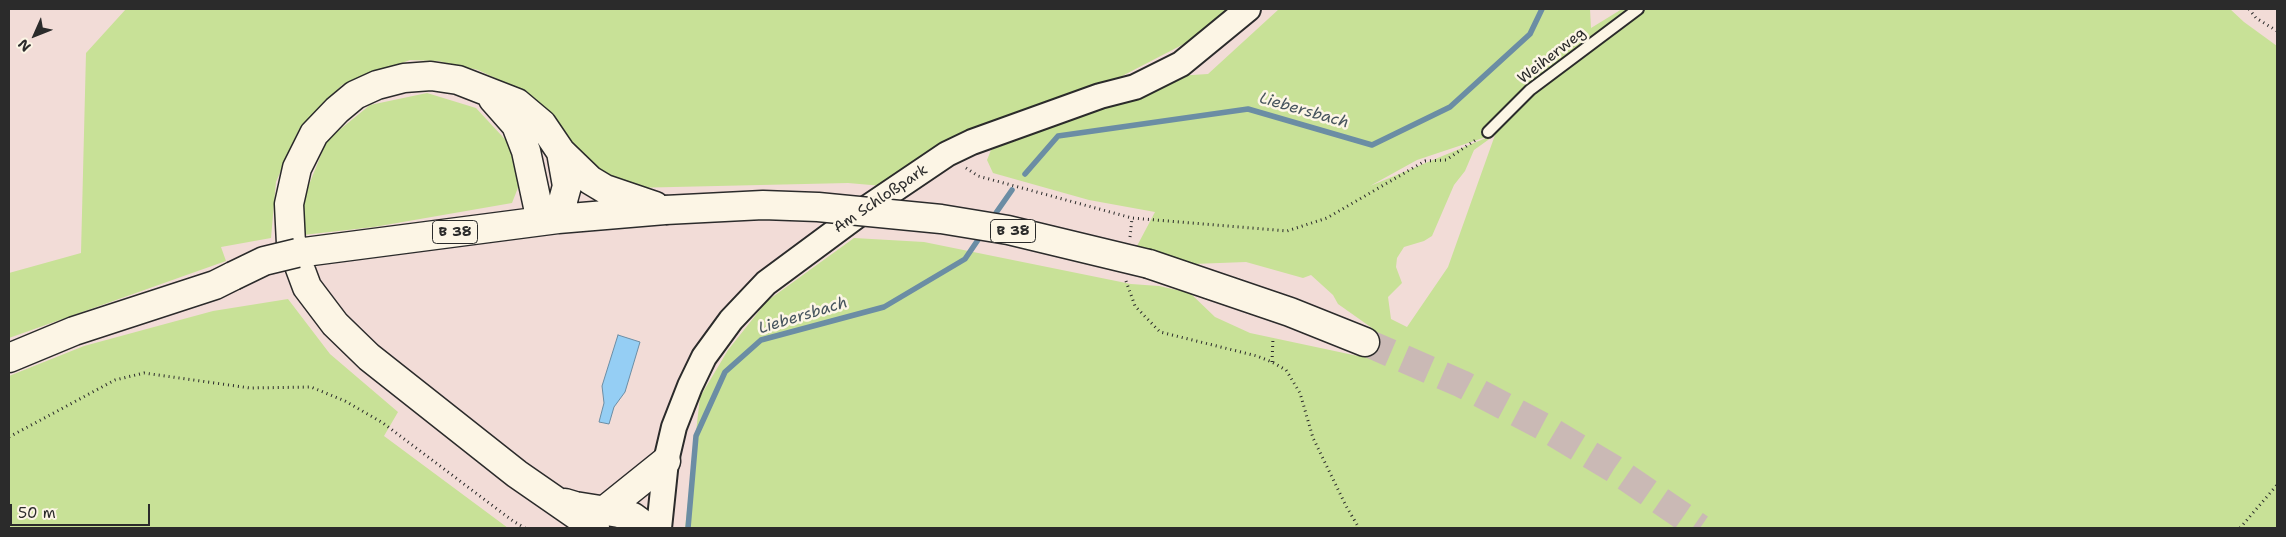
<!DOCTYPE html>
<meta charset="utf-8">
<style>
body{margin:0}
#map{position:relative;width:2286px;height:537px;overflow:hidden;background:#f2dcd7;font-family:"Shantell Sans",sans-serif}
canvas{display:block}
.frame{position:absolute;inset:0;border:10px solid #2b2b2b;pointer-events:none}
.north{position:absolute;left:10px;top:10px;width:50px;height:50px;-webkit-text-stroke:4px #fcf5e5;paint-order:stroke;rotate:226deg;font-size:14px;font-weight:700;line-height:20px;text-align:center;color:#2b2b2b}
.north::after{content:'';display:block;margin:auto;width:18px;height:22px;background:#2b2b2b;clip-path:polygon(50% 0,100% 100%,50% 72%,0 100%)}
.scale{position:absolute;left:10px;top:504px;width:140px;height:22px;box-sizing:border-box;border:2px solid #2b2b2b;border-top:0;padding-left:6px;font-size:15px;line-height:18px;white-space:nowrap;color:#2b2b2b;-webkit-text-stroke:4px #fcf5e5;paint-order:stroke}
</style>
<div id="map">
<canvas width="2286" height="537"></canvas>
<div class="frame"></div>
<div class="north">N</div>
<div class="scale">50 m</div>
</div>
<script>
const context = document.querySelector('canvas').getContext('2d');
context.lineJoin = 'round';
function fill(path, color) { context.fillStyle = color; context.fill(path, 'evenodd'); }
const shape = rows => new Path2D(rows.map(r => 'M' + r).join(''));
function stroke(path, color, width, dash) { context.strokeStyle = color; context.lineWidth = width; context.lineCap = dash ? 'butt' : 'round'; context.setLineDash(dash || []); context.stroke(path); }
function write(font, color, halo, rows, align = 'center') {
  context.font = font + ' "Shantell Sans",sans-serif'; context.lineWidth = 5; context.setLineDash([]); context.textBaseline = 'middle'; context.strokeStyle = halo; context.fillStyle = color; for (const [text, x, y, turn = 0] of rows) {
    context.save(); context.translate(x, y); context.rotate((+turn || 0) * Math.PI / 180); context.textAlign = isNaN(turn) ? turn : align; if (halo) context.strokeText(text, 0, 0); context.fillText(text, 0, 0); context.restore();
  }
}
const green = shape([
 [126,9,1227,9,1207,32,906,188,848,183,630,188,613,183,583,158,551,113,525,92,478,70,438,61,410,60,342,85,299,129,276,182,271,238,221,247,226,261,9,338,9,273,81,253,86,53],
 [1279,9,1590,9,1591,28,1622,9,2230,9,2244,22,2277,46,2277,528,685,528,700,397,728,350,767,301,854,238,924,242,1131,284,1159,286,1190,293,1215,317,1250,333,1358,356,1372,328,1338,304,1333,295,1311,275,1303,278,1246,262,1193,264,1137,246,1155,212,1089,200,993,173,987,160,991,150,1176,76,1208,74],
 [1495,135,1448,267,1407,327,1391,319,1388,297,1402,283,1396,267,1397,258,1404,247,1424,241,1432,236,1454,185,1465,171,1474,150],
 [1486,137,1486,138,1370,186,1417,160],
 [427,93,476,108,514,149,521,180,512,203,374,227,303,235,304,197,327,140,370,105],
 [288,299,330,354,398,412,384,436,508,528,9,528,9,376,84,346,213,311]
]);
const water = shape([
 [618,335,640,342,625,392,614,407,609,424,599,422,604,403,602,386,618,335]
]);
const stream = shape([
 [1025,174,1058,136,1248,109,1372,145,1450,107,1530,34,1542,9],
 [991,220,1012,190],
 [688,528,696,436,725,372,761,340,884,307,965,259,982,234]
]);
const primaryTunnel = shape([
 [1365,342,1462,384,1544,427,1614,469,1700,528]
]);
const path = shape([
 [2249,9,2256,18,2277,31],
 [966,168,978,176,1132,218,1287,231,1327,218,1425,161,1446,160,1477,139],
 [1130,237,1132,218],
 [1126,281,1135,306,1160,332,1257,356,1272,362,1286,370,1300,393,1313,438,1346,506,1359,528],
 [1272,362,1273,338],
 [9,437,115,380,144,373,250,388,311,387,345,401,383,423,513,521,525,528],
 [2240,528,2277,485]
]);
const service = shape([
 [1488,132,1530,90,1638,9]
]);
const tertiary = shape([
 [659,528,666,461,674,427,690,386,704,357,731,320,766,283,870,206,947,154,972,142,1100,96,1135,87,1181,64,1248,9]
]);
const primary = shape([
 [493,99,516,125,526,151,541,221],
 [561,152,590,180,605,189,655,206],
 [558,219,567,186,561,152,542,124,517,103,458,80,431,76,404,78,377,85,355,95,337,110,314,134,297,168,289,204,291,244,307,287,335,324,369,357,517,474,595,528],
 [297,253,558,219,665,210],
 [1149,264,1290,312,1365,342],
 [9,358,74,331,215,285,233,276],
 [565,503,575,506,619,513,633,517,648,528],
 [605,510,666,461]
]);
const primaryBridge = shape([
 [665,210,763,205,818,207,941,219,1008,230,1149,264],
 [233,276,264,261,297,253]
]);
const shields = [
 [1013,231,45],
 [455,232,45]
];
const shieldNames = [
 ["B 38",1013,231],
 ["B 38",455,232]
];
const streetNames = [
 ["Weiherweg",1552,56,-38],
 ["Am Schloßpark",881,199,-34]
];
const waterNames = [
 ["Liebersbach",1304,111,16],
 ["Liebersbach",803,316,-17]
];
fill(green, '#c8e197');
fill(water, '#95cef4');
stroke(water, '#6b8da4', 1);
stroke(stream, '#6b8da4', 5.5);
stroke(primaryTunnel, '#cab9b5', 28, [28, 14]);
stroke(service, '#2b2b2b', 14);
stroke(tertiary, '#2b2b2b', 28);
stroke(primary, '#2b2b2b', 31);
stroke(path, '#2b2b2b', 3, [1, 4]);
stroke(service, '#fcf5e5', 10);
stroke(tertiary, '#fcf5e5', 24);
stroke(primary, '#fcf5e5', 28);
stroke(primaryBridge, '#2b2b2b', 31, []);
stroke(primaryBridge, '#fcf5e5', 28);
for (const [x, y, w] of shields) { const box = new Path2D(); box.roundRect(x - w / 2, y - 11.5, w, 23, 4); context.fillStyle = '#fcf5e5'; context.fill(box); stroke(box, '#2b2b2b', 1); }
write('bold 14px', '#2b2b2b', null, shieldNames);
write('15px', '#2b2b2b', '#fcf5e5', streetNames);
write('italic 16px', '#46545d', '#fcf5e5', waterNames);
</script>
